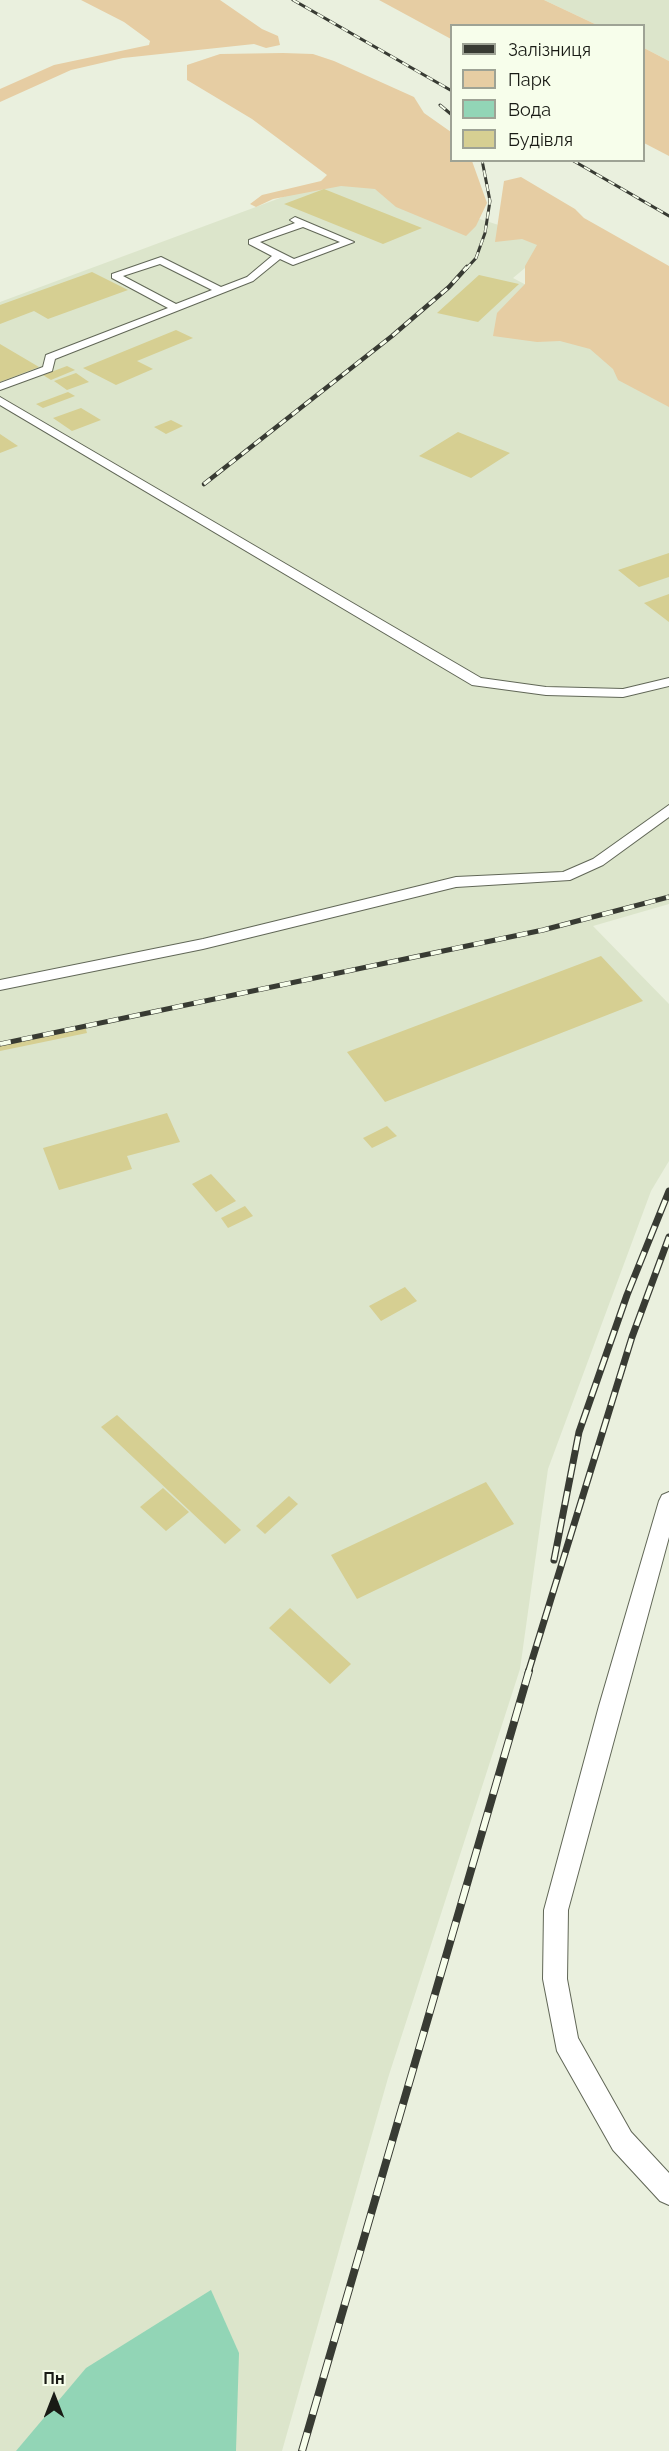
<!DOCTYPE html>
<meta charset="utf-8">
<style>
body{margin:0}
#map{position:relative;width:669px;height:2451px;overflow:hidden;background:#eaf0de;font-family:Raleway,sans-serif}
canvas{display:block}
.legend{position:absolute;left:450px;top:24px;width:195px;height:138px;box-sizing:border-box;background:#f7feeb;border:2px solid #9ea395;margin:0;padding:8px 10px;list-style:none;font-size:18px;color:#191b15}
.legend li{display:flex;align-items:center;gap:12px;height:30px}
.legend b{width:30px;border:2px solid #9ea395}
.north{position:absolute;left:24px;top:2367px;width:60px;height:60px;-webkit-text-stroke:4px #f7feeb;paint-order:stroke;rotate:0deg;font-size:16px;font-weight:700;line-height:24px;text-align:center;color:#191b15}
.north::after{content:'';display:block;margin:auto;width:21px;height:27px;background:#191b15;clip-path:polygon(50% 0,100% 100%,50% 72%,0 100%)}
</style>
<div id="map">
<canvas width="669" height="2451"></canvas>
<ul class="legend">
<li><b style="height:8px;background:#383b33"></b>Залізниця</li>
<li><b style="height:16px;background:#e6cda3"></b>Парк</li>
<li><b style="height:16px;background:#92d5b6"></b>Вода</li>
<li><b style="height:16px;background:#d6cf92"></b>Будівля</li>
</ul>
<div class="north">Пн</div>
</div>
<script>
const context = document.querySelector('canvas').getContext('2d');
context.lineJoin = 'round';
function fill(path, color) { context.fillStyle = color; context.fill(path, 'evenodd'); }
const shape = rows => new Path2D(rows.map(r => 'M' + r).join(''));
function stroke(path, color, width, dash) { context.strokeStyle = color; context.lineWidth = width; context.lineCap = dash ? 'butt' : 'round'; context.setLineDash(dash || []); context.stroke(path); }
const built = shape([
 [544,0,669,0,669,61,644,48,644,26,597,25],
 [342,175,555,243,513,278,545,295,669,378,669,904,593,926,669,1004,669,1161,651,1191,548,1469,520,1669,388,2078,282,2451,0,2451,0,302]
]);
const green = shape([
 [81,0,220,0,262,29,278,36,280,45,266,48,254,44,123,58,71,70,0,102,0,89,54,65,149,45,150,41,124,22],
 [379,0,544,0,597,25,452,26,451,39],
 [644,48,669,61,669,156,644,143],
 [283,53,313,54,334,61,414,97,424,113,451,132,452,160,472,161,487,203,476,226,466,236,396,207,375,189,341,186,273,199,256,207,250,204,262,195,321,181,327,175,252,119,187,80,187,65,220,54],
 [521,177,575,209,584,218,669,266,669,407,618,380,613,369,590,349,560,341,537,342,493,336,497,313,525,284,525,266,537,245,522,239,495,242,504,181]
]);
const water = shape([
 [211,2290,239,2353,236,2451,16,2451,86,2368]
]);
const building = shape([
 [324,189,422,228,383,244,284,204],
 [92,272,128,290,48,319,34,311,0,324,0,305],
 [479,275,519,284,478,322,437,313],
 [176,330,193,338,137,361,153,369,116,385,83,368],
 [0,344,39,367,0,382],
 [67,366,75,370,51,380,43,375],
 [76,373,89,382,67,390,54,381],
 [68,392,75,396,43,408,36,404],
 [81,408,101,420,72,431,53,418],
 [171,420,183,426,166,434,154,427],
 [458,432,510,453,471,478,419,456],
 [0,434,18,446,0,453],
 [669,553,669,577,639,587,618,570],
 [669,594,669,622,644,603],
 [601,956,643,1001,385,1102,347,1052],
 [85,1026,87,1033,0,1051,0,1044],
 [167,1113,180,1142,127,1156,132,1169,59,1190,43,1148],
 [387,1126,397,1136,372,1148,363,1138],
 [211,1174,236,1201,216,1212,192,1184],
 [245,1206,253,1216,228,1228,221,1218],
 [405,1287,417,1301,381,1321,369,1306],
 [117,1415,241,1530,225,1544,101,1427],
 [486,1482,514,1524,357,1599,331,1555],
 [163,1488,189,1512,166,1531,140,1507],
 [289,1496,298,1504,265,1534,256,1526],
 [290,1608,351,1664,330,1684,269,1628]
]);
const service = shape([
 [295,217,354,242,293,265,280,259,253,281,55,359,52,371,0,390,0,383,43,367,46,355,168,308,112,278,112,274,161,257,221,287,247,277,272,256,249,244,249,240,295,223,290,220,295,217],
 [303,227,340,242,294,259,260,242,303,227],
 [160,264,212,290,176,304,123,276,160,264],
 [0,397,481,678,546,687,623,689,669,678,669,686,623,697,546,695,472,685,0,405,0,397],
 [669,805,669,817,603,865,570,880,456,887,203,949,0,990,0,980,203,939,456,877,563,872,593,859,669,805],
 [669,1492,669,1537,568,1910,567,1979,578,2038,631,2132,669,2173,669,2205,660,2201,613,2150,557,2051,543,1979,544,1910,599,1706,659,1501,662,1495,669,1492]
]);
const railFar4 = shape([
 [293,0,452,91],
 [440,105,452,115],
 [572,160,669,216],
 [466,269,476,258,485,233,490,201,482,160]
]);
const railFar3 = shape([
 [204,484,392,336,449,287,467,267]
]);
const railFar2 = shape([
 [0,1044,543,930,669,897]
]);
const railFar1 = shape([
 [554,1560,579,1432,627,1295,669,1191],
 [528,1673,632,1337,669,1237]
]);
const rail = shape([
 [302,2451,529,1671]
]);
fill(built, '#dce5cb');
fill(green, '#e6cda3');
fill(water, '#92d5b6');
fill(building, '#d6cf92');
stroke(service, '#616757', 2);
fill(service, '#fff');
stroke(railFar4, '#383b33', 3);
stroke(railFar3, '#383b33', 4.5);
stroke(railFar2, '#383b33', 5);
stroke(railFar1, '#383b33', 7);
stroke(rail, '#383b33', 8);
stroke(railFar4, '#f7feeb', 2, [7]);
stroke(railFar3, '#f7feeb', 3, [8]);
stroke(railFar2, '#f7feeb', 4, [11]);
stroke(railFar1, '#f7feeb', 4.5, [14]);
stroke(rail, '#f7feeb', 6, [19]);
</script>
